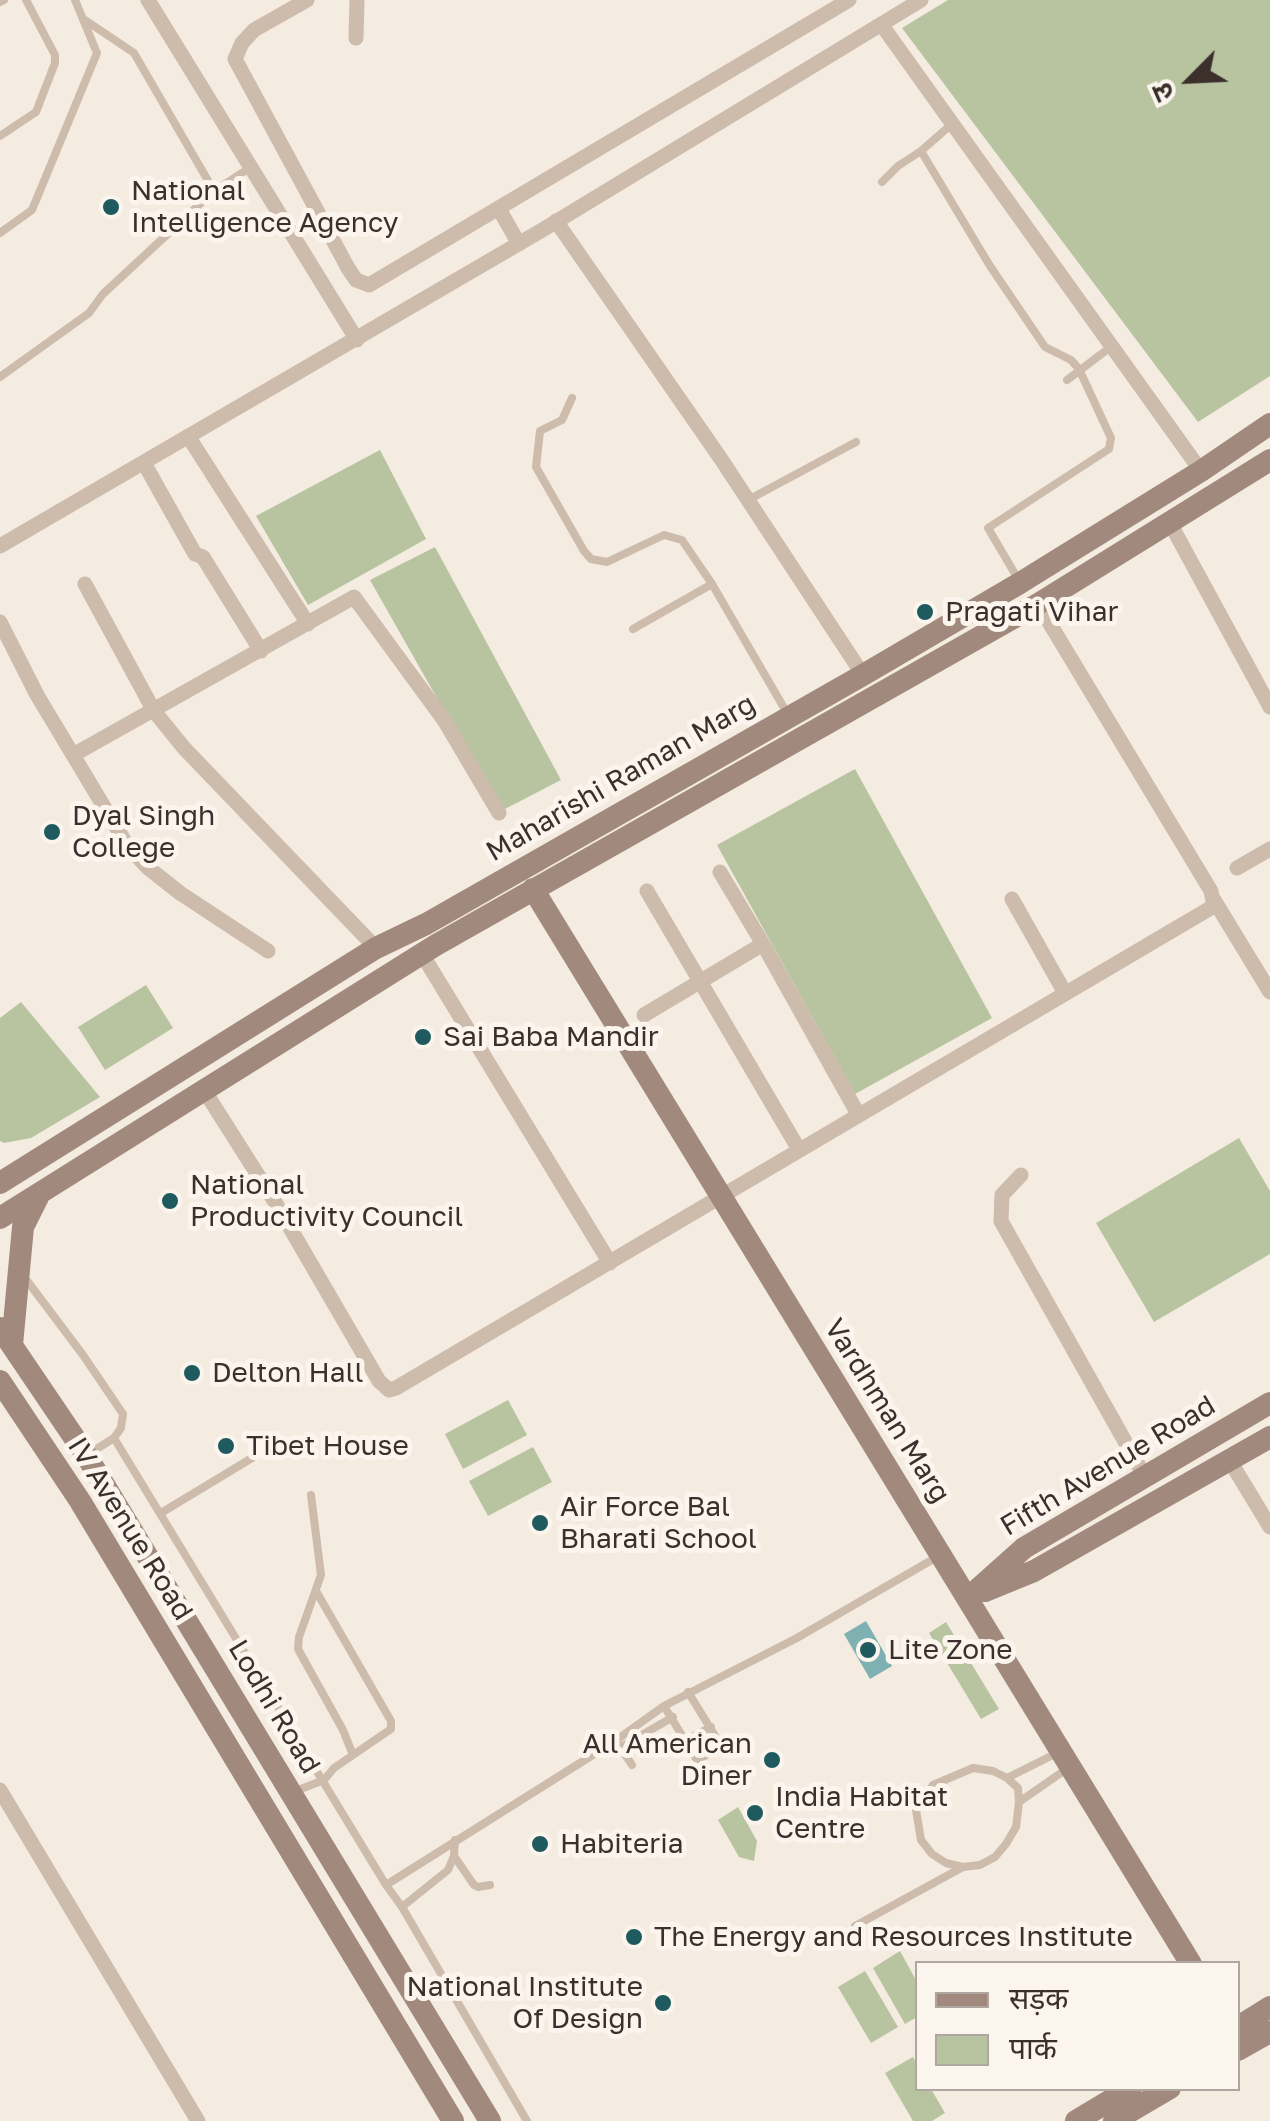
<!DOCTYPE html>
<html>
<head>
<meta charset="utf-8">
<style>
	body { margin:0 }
	#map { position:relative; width:1270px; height:2121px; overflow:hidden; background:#f4ebe1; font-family:"Golos Text","Noto Sans Devanagari",sans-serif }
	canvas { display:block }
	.legend { position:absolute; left:915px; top:1961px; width:325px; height:130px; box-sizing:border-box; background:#fbf5ee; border:2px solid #aea6a0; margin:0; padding:12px 18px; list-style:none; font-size:30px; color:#3b302b }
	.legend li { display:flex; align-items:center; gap:20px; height:50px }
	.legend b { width:50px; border:2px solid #aea6a0 }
	.north { position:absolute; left:1140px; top:30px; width:100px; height:100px; -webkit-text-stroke:8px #fbf5ee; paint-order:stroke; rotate:246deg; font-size:28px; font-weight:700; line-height:40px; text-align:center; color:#3b302b }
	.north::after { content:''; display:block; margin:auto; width:35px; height:45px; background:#3b302b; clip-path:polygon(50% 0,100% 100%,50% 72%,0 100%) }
</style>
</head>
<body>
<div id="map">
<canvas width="1270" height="2121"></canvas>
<ul class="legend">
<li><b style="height:12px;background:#a18a7d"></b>सड़क</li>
<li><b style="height:28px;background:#b8c4a0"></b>पार्क</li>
</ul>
<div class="north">उ</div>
</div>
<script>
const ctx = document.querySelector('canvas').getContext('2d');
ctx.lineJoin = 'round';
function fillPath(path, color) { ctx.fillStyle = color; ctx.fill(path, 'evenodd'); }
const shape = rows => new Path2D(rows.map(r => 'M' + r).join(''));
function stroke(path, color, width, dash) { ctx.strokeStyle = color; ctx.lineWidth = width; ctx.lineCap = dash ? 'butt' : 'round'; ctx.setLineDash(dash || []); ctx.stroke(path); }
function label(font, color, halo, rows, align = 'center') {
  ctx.font = font + ' "Golos Text",sans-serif'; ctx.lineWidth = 10; ctx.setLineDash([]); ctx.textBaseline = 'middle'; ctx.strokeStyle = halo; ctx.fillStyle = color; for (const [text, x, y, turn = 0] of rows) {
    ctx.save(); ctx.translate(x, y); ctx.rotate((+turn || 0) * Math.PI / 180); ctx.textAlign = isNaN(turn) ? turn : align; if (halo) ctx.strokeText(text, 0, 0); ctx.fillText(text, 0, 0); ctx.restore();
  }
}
fillPath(shape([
	[948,0,1270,0,1270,376,1198,422,902,28],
	[380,450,426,539,308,605,256,516],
	[435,547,561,780,501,811,370,580],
	[855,769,992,1018,855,1094,717,845],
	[146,985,173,1028,105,1070,78,1027],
	[21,1002,100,1097,31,1138,4,1143,0,1141,0,1018],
	[1239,1138,1270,1191,1270,1254,1154,1322,1096,1223],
	[508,1400,527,1435,463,1469,445,1434],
	[533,1447,552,1482,488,1516,469,1481],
	[946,1622,999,1709,981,1719,929,1633],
	[738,1807,757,1841,754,1861,739,1857,718,1820],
	[900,1951,917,1982,917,2017,905,2024,873,1968],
	[865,1971,898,2027,871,2043,838,1987],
	[913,2057,917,2065,918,2088,931,2089,945,2113,932,2121,913,2121,885,2073]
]), '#b8c4a0');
fillPath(shape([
	[866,1621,892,1666,870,1679,844,1634]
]), '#7fb0b2');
stroke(shape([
	[0,2,4,0],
	[85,20,134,53,214,191],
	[953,123,921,151,990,266,1045,347,1071,360,1079,369,1111,438,1109,449,988,528,1018,579],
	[0,136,36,112,55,63,55,55,26,0],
	[882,182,898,166,921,151],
	[0,233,32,210,97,53,75,0],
	[0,377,89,313,103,294,214,191,251,167],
	[1067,380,1112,346],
	[572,398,562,420,540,431,536,467,584,551,591,559,607,562,664,535,682,540,712,584,787,713],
	[748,500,856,442],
	[633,629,712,584],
	[25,1278,83,1355,123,1414,121,1428,114,1438,87,1455],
	[114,1438,386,1885,615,1741,664,1706,795,1639,937,1557],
	[311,1495,321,1575,299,1637,298,1649,343,1730,353,1755],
	[161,1513,252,1458],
	[664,1706,697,1760,722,1747,688,1692],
	[686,1740,711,1727],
	[618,1744,632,1765],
	[621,1747,673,1717],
	[973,1768,993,1771,1007,1778,1018,1788,1019,1802,1016,1827,1006,1844,995,1857,980,1865,963,1867,946,1863,932,1854,921,1840,916,1810,933,1785,973,1768],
	[1007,1778,1057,1753],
	[293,1792,324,1780,334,1768,391,1729,391,1721,316,1591],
	[1019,1802,1068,1768],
	[454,1856,474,1885,478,1887,490,1885],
	[386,1885,402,1907,527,2121],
	[402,1907,448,1870,454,1856,455,1840],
	[855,1926,963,1867]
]), '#cdbbac', 8);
stroke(shape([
	[148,0,357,340],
	[307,0,254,30,242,43,235,59,348,268,356,280,369,285,849,0],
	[881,24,1201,471],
	[356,38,357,0],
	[499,209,519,244],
	[556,221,721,459,863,675],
	[188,436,308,624],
	[144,463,195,554,203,557,261,651],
	[1170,523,1270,707],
	[0,546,544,229,921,0],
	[85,584,154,711,184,748,376,948],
	[0,622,37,695,127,845,147,867,180,893,268,951],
	[73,755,354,597,444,720,499,813],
	[1237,868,1270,849],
	[720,872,763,944],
	[647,891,798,1148],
	[1012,899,1065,993],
	[1214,900,1270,992],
	[422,954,610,1263],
	[644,1015,763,944,858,1114],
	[204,1090,275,1202,379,1381,389,1390,396,1388,1214,906,1211,891,1038,604],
	[1021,1175,1002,1195,1001,1221,1145,1477],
	[1230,1461,1270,1527],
	[0,1790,198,2121]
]), '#cdbbac', 15);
stroke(shape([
	[533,889,1191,1964],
	[0,1183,376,948,426,924,863,675,1020,583,1201,471,1270,424],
	[0,1218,436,945,1038,604,1270,460],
	[0,1328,86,1455,490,2121],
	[12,1345,23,1227,38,1197],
	[0,1381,80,1501,453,2121],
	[985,1591,1034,1571,1270,1437],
	[968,1598,1024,1548,1270,1403],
	[1238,2027,1270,2007],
	[1238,2050,1270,2032],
	[1076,2121,1131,2088],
	[1114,2121,1170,2088]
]), '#a18a7d', 22);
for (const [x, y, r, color] of [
	[111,207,10,"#1f5a5e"],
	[925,612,10,"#1f5a5e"],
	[52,832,10,"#1f5a5e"],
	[423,1037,10,"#1f5a5e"],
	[170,1201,10,"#1f5a5e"],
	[192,1373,10,"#1f5a5e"],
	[226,1446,10,"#1f5a5e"],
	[540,1523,10,"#1f5a5e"],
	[868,1650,10,"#1f5a5e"],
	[772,1760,10,"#1f5a5e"],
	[755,1813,10,"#1f5a5e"],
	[540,1844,10,"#1f5a5e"],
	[634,1937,10,"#1f5a5e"],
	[663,2003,10,"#1f5a5e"]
]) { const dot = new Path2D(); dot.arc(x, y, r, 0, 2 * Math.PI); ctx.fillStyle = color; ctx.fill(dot); stroke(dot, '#fbf5ee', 4); }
label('28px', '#3b302b', '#fbf5ee', [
	["National",131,191],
	["Intelligence Agency",131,223],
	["Pragati Vihar",945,612],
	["Dyal Singh",72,816],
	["College",72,848],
	["Sai Baba Mandir",443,1037],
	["National",190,1185],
	["Productivity Council",190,1217],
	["Delton Hall",212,1373],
	["Tibet House",246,1446],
	["Air Force Bal",560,1507],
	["Bharati School",560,1539],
	["Lite Zone",888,1650],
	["All American",752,1744,"right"],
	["Diner",752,1776,"right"],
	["India Habitat",775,1797],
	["Centre",775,1829],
	["Habiteria",560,1844],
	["The Energy and Resources Institute",654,1937],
	["National Institute",643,1987,"right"],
	["Of Design",643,2019,"right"]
], 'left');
label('28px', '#3b302b', '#fbf5ee', [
	["Maharishi Raman Marg",621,778,-30],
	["Vardhman Marg",887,1411,58],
	["Fifth Avenue Road",1108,1466,-31],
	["IV Avenue Road",130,1529,58],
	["Lodhi Road",274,1707,59]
]);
</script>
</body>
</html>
